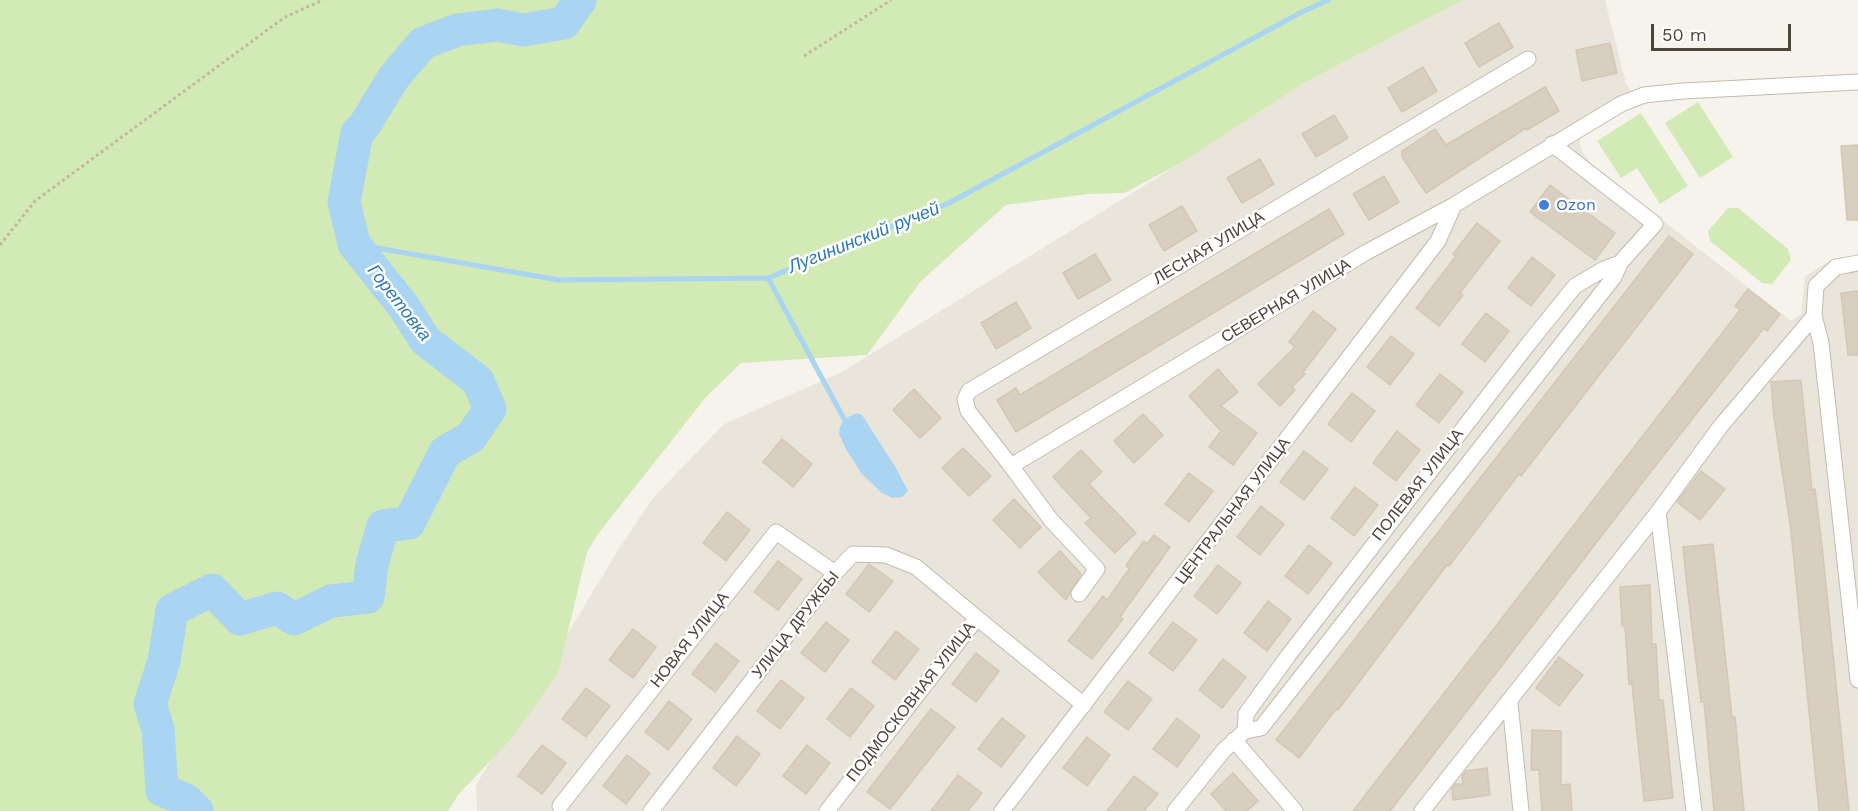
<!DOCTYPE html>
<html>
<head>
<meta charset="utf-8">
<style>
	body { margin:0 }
	#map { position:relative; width:1858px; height:811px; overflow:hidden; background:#f6f3ec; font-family:"Work Sans",sans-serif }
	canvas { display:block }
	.scale { position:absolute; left:1651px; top:24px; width:140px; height:27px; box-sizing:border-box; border:3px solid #4b4439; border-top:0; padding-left:8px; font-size:18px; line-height:21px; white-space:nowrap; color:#4b4439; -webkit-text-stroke:4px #fff; paint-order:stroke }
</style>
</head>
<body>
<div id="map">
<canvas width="1858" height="811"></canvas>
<div class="scale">50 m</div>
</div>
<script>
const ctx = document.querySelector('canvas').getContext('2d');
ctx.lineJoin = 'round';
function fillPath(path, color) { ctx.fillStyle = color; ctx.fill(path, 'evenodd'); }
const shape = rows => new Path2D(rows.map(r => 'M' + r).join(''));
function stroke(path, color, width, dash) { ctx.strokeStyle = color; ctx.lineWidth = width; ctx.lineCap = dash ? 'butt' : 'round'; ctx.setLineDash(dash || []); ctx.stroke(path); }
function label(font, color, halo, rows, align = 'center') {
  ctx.font = font + ' "Work Sans",sans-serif'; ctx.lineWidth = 5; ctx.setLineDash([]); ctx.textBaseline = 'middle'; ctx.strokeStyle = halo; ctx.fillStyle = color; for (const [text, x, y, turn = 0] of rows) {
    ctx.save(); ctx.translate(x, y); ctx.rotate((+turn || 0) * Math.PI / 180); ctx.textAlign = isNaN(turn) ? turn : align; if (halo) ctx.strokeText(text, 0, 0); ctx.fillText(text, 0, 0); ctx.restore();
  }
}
fillPath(shape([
	[1463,0,1605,0,1626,83,1639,103,1589,130,1579,138,1582,152,1592,165,1791,321,1801,314,1805,276,1833,259,1858,255,1858,811,477,811,476,785,618,550,653,498,724,424,840,373,1181,163,1304,83]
]), '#eae5da');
fillPath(shape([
	[0,0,1463,0,1304,83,1181,163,1124,193,1088,194,1006,205,921,281,867,355,741,363,706,397,598,534,587,552,558,673,512,738,458,795,448,811,0,811],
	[1698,102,1733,157,1700,178,1665,123],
	[1641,113,1688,186,1660,204,1637,168,1621,178,1597,141],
	[1728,208,1738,208,1788,249,1791,260,1772,284,1762,283,1710,241,1708,231]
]), '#d2eab5');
fillPath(shape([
	[857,413,862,415,896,468,908,491,902,497,893,498,882,493,862,474,846,449,839,434,840,427,844,419]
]), '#a9d4f2');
stroke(shape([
	[354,244,559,280,768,278,949,203,1300,13,1328,0],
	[768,278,844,419]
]), '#a9d4f2', 5);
stroke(shape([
	[197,811,186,800,162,790,158,729,150,704,164,661,172,610,212,590,240,619,277,608,294,619,331,601,368,597,372,564,383,526,409,523,445,452,471,437,490,409,478,381,425,340,404,307,354,244,344,202,357,133,364,126,394,77,423,43,458,30,497,25,523,30,564,23,580,0]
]), '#a9d4f2', 33);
const building = shape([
	[1499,23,1513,47,1479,67,1465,43,1499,23],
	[1610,43,1617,73,1582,81,1576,50,1610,43],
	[1423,67,1437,91,1402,112,1388,88,1423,67],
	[1545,87,1559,111,1527,130,1526,128,1426,193,1402,157,1402,151,1435,129,1446,145,1545,87],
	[1334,115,1348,138,1316,157,1302,134,1334,115],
	[1858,145,1858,220,1847,220,1841,146,1858,145],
	[1260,159,1274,184,1242,203,1227,178,1260,159],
	[1384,176,1399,202,1369,220,1353,194,1384,176],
	[1550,185,1615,233,1595,260,1530,212,1550,185],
	[1182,206,1197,231,1164,251,1149,225,1182,206],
	[1329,209,1344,234,1016,432,997,400,1016,388,1020,395,1329,209],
	[1477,223,1500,241,1460,293,1463,295,1439,326,1416,308,1456,256,1453,254,1477,223],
	[1669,236,1693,254,1521,476,1519,474,1449,566,1447,565,1338,710,1336,709,1299,758,1276,740,1669,236],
	[1095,254,1111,280,1078,299,1063,273,1095,254],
	[1532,257,1555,275,1531,306,1508,288,1532,257],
	[1748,289,1780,314,1767,331,1764,328,1656,465,1390,811,1353,811,1740,310,1735,306,1748,289],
	[1858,291,1858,355,1848,355,1841,293,1858,291],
	[1016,302,1031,328,996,349,981,323,1016,302],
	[1313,311,1336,329,1303,372,1305,374,1292,387,1295,390,1280,406,1258,384,1295,347,1289,342,1313,311],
	[1486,313,1509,331,1485,362,1462,344,1486,313],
	[1391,336,1414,354,1390,385,1367,367,1391,336],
	[1218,369,1238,392,1221,406,1257,433,1233,465,1209,447,1221,431,1189,396,1218,369],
	[1440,374,1463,392,1439,423,1416,405,1440,374],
	[1801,380,1812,490,1815,489,1822,546,1849,811,1819,811,1791,531,1774,417,1771,382,1801,380],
	[914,389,941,418,920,438,893,410,914,389],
	[1352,393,1375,411,1351,442,1328,424,1352,393],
	[1143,414,1163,435,1134,463,1114,441,1143,414],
	[1397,431,1420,450,1396,481,1373,463,1397,431],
	[782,439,812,464,793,487,763,462,782,439],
	[963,448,991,476,969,496,942,468,963,448],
	[1081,450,1102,472,1089,484,1136,533,1115,553,1085,523,1091,518,1053,477,1081,450],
	[1304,451,1328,469,1304,500,1280,482,1304,451],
	[1701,471,1725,489,1700,520,1677,502,1701,471],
	[1189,473,1213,491,1189,522,1165,504,1189,473],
	[1355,487,1378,505,1354,536,1331,518,1355,487],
	[1014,499,1041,527,1020,548,993,520,1014,499],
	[1261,506,1284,524,1260,555,1237,537,1261,506],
	[727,512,750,530,726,561,703,543,727,512],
	[1154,535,1170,547,1120,617,1123,619,1092,659,1068,641,1103,596,1107,600,1129,569,1126,565,1144,541,1147,544,1154,535],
	[1713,544,1732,717,1735,717,1744,811,1714,811,1704,702,1701,702,1687,586,1683,547,1713,544],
	[1309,545,1332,563,1308,594,1285,576,1309,545],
	[1060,551,1081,574,1066,600,1038,572,1060,551],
	[778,561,802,579,778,610,754,592,778,561],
	[869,564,893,581,869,612,846,594,869,564],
	[1218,565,1241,583,1217,614,1194,596,1218,565],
	[1650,585,1652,644,1656,644,1659,700,1663,700,1673,798,1644,801,1632,684,1629,684,1625,626,1622,626,1620,587,1650,585],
	[1268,601,1291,619,1267,651,1244,633,1268,601],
	[826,622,849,640,825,672,801,653,826,622],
	[1173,622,1197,640,1173,671,1149,653,1173,622],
	[633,629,656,647,633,678,609,660,633,629],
	[896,631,919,649,895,680,872,662,896,631],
	[716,643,739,661,715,692,692,674,716,643],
	[976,653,999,671,976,702,952,684,976,653],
	[1559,657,1583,675,1559,706,1536,688,1559,657],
	[1223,659,1246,677,1222,708,1199,690,1223,659],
	[781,680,804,698,780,729,757,711,781,680],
	[1128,681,1152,699,1128,730,1104,712,1128,681],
	[586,688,610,706,586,737,562,719,586,688],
	[851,688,874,706,850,737,827,719,851,688],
	[669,701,692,719,668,750,645,732,669,701],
	[931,709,955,727,890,809,867,792,931,709],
	[1002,718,1025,736,1001,767,978,749,1002,718],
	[1177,718,1200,736,1177,767,1153,749,1177,718],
	[1532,730,1561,731,1561,785,1570,784,1572,811,1542,811,1539,770,1531,770,1532,730],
	[737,736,760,754,736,786,713,768,737,736],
	[1087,737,1110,755,1087,786,1063,768,1087,737],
	[542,745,566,763,542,794,518,776,542,745],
	[807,745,830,763,806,794,783,776,807,745],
	[627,755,650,773,626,804,603,786,627,755],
	[1487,768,1490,795,1453,800,1452,789,1455,784,1463,784,1462,776,1466,771,1487,768],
	[1233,773,1258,801,1247,811,1226,811,1211,794,1233,773],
	[958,775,982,793,968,811,931,811,958,775],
	[1134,776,1158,794,1144,811,1107,811,1134,776]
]);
fillPath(building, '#d8cfc1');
stroke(building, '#d3c7b4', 1.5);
const street = shape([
	[1814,316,1821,343,1858,680],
	[1011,466,968,411,965,399,969,391,1528,59],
	[1658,512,1694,811],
	[1079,594,1097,569,1051,520,1011,466,1365,253,1454,205,1621,104,1644,95,1683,91,1858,82],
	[1510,703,1521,811],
	[1245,731,1246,714,1288,656,1529,343,1575,286,1604,269,1620,263],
	[1234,740,1295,811],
	[560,806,776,532,835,573],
	[651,811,835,573,853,554,886,555,916,567,977,618],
	[827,811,977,618,1084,705],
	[1002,811,1438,241,1454,205],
	[1175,811,1224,750,1245,731,1261,728,1614,277,1620,263,1655,224,1552,144],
	[1422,811,1658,512,1720,427,1814,316,1816,286,1836,267,1858,263]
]);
stroke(street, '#c2bbae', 17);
stroke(shape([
	[804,56,891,0],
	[0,245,35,201,285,17,323,0]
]), '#c4b79f', 3, [3, 3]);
stroke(street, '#fff', 15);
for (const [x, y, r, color] of [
	[1544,205,6,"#3f7fe0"]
]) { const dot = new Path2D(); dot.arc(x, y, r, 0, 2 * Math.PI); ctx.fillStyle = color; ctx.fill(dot); stroke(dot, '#fff', 2); }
label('16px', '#366cbe', '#fff', [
	["Ozon",1556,205]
], 'left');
label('16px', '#4b4439', '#fff', [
	["ЛЕСНАЯ УЛИЦА",1209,248,-31],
	["СЕВЕРНАЯ УЛИЦА",1286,301,-31],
	["ПОЛЕВАЯ УЛИЦА",1418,485,-52],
	["ЦЕНТРАЛЬНАЯ УЛИЦА",1233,511,-53],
	["УЛИЦА ДРУЖБЫ",796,625,-52],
	["НОВАЯ УЛИЦА",690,640,-52],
	["ПОДМОСКОВНАЯ УЛИЦА",911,702,-52]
]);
label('italic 18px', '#2e7ab2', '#fff', [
	["Лугининский ручей",864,238,-22],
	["Горетовка",399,303,52]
]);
</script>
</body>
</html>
